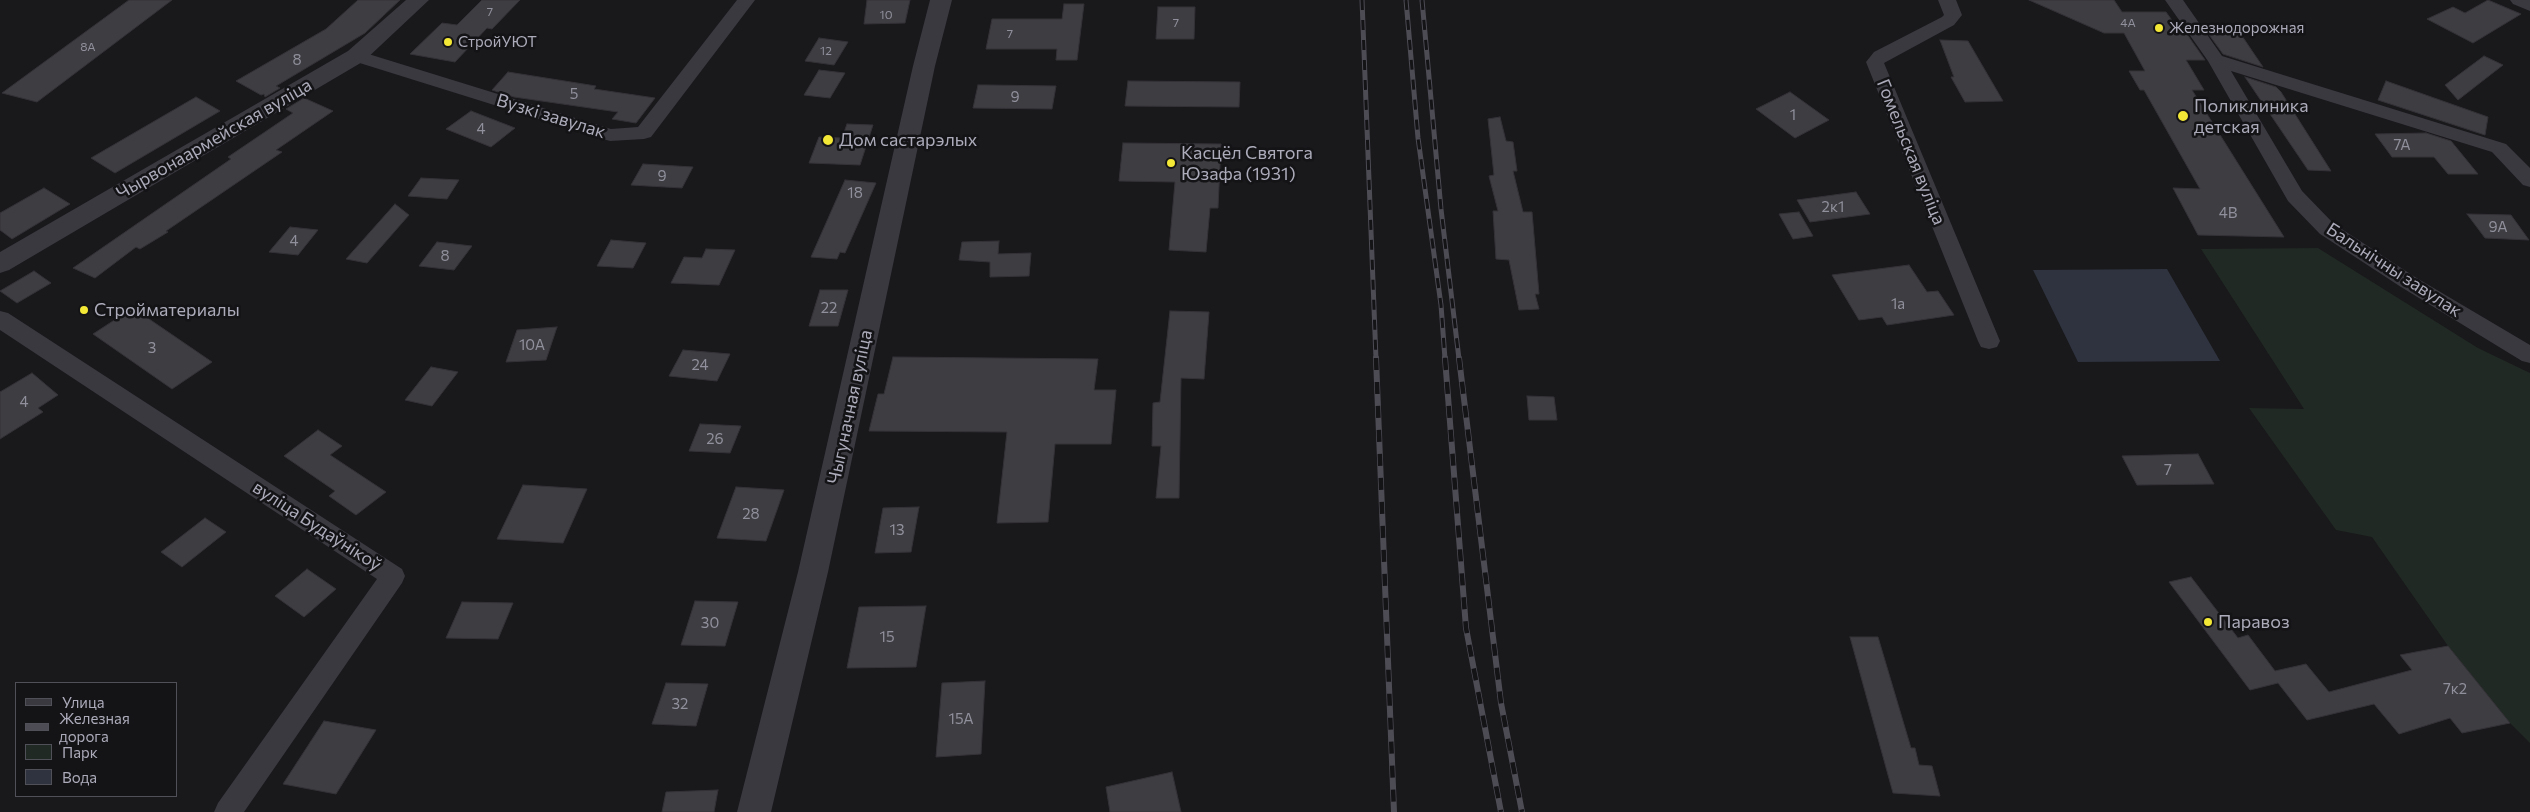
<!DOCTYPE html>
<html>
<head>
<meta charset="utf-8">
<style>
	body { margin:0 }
	#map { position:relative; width:2530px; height:812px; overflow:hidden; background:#19181b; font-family:Commissioner,sans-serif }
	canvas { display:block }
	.legend { position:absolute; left:15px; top:682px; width:162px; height:115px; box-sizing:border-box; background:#141316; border:1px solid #505058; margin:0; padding:6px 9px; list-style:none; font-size:15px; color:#ababba }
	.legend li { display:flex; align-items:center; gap:10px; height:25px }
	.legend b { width:25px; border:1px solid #505058 }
</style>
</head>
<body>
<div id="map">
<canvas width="2530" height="812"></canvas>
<ul class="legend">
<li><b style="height:6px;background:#3a3940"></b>Улица</li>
<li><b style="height:6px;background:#4d4c55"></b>Железная дорога</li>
<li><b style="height:14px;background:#202923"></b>Парк</li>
<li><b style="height:14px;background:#2e333f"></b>Вода</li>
</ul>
</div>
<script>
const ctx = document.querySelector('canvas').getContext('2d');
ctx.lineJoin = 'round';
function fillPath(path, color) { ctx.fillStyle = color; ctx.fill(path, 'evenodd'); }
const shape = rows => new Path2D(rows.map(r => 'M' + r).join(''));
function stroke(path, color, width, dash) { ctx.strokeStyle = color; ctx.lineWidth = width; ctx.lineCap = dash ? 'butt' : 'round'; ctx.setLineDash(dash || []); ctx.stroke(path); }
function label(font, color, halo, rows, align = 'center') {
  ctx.font = font + ' Commissioner,sans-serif'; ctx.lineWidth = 5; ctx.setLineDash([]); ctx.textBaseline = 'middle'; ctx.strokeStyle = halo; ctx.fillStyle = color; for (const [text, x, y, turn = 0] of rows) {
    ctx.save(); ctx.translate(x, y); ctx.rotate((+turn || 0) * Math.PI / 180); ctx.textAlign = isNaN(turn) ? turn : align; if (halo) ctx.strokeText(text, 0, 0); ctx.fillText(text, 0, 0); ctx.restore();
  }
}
fillPath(shape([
	[2318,248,2478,348,2530,373,2530,743,2510,723,2448,646,2372,537,2336,530,2249,408,2304,409,2201,249]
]), '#202923');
fillPath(shape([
	[2167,269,2220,361,2078,362,2033,270]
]), '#2e333f');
const building = shape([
	[129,0,172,0,37,102,2,93,129,0],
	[358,0,400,0,365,33,276,86,280,88,265,97,264,94,261,95,236,81,326,29,358,0],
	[482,0,520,0,492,29,487,28,455,62,410,54,442,23,457,25,482,0],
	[867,0,910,0,905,23,864,24,867,0],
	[2029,0,2114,0,2122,12,2166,12,2179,30,2184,30,2205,60,2186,60,2204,90,2192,90,2284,237,2198,235,2173,188,2200,189,2144,90,2140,90,2129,71,2145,71,2124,33,2104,33,2029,0],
	[2488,0,2521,14,2473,43,2427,19,2453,7,2465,13,2488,0],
	[1064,4,1084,4,1077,60,1056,60,1057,49,986,49,992,19,1062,19,1064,4],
	[1158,7,1195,7,1194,39,1156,39,1158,7],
	[2207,32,2240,33,2263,67,2223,54,2207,32],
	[819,38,848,42,834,65,805,61,819,38],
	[1940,40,1968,41,2003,101,1965,102,1951,77,1954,77,1940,40],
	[2484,56,2503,65,2458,100,2445,85,2484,56],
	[819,70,845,73,830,98,804,95,819,70],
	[508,72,596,86,594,89,655,98,636,123,612,119,618,112,514,97,492,90,508,72],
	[2245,77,2276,87,2281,92,2331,171,2308,170,2245,77],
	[1128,81,1240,82,1239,107,1125,106,1128,81],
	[2386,81,2488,117,2485,135,2378,100,2386,81],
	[978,85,987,85,1056,86,1052,109,973,108,978,85],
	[1790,92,1829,120,1795,138,1756,109,1790,92],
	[196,97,220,111,115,173,91,158,196,97],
	[304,98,333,111,276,150,282,152,166,231,168,232,140,249,136,247,95,278,73,268,231,159,228,157,293,113,286,109,304,98],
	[471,111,515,128,491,147,446,129,471,111],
	[1500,117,1506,141,1513,142,1517,171,1513,171,1523,212,1532,212,1539,294,1535,294,1539,309,1519,310,1509,260,1496,259,1493,211,1498,211,1489,176,1494,175,1488,119,1500,117],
	[847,124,873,125,860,165,809,163,819,137,842,138,847,124],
	[2426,133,2451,141,2478,174,2448,174,2434,157,2392,157,2375,134,2426,133],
	[1123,143,1221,144,1218,208,1210,208,1206,252,1169,250,1175,182,1119,181,1123,143],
	[643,164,693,167,682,188,631,185,643,164],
	[421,178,459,180,447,199,408,196,421,178],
	[845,180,876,183,845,253,840,252,837,259,811,257,845,180],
	[44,188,70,204,12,239,0,230,0,213,44,188],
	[1856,192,1870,214,1810,222,1797,200,1856,192],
	[395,204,409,215,367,263,346,259,395,204],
	[1799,212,1813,236,1793,239,1779,214,1799,212],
	[2467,214,2511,215,2529,240,2485,238,2467,214],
	[290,227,318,230,298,255,269,252,290,227],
	[611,240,646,243,633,268,597,266,611,240],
	[999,241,998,254,1031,253,1029,276,990,277,990,262,959,260,962,242,999,241],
	[437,242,472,246,454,270,419,266,437,242],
	[706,249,735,250,719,285,671,283,684,257,702,258,706,249],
	[1909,265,1927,292,1938,291,1954,315,1887,325,1882,317,1859,320,1832,275,1909,265],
	[34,271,51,283,17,303,0,291,34,271],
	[820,290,848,290,838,326,809,326,820,290],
	[133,308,212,362,172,389,93,334,133,308],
	[1170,311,1209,312,1204,379,1181,378,1179,498,1156,498,1161,446,1152,446,1153,403,1160,402,1170,311],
	[557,327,546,360,506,362,517,330,557,327],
	[683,350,730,354,717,381,669,376,683,350],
	[893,357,1098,359,1094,390,1116,390,1111,444,1055,444,1048,522,997,523,1007,432,869,431,878,394,884,394,893,357],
	[431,367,458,372,432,406,405,400,431,367],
	[32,373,58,395,38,408,43,412,0,439,0,392,32,373],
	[1527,396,1554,397,1557,420,1529,420,1527,396],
	[700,424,741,426,730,453,689,451,700,424],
	[318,430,342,446,330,455,386,492,356,515,329,496,335,491,284,456,318,430],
	[2198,454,2214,484,2137,485,2122,456,2198,454],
	[523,485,587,489,563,543,497,539,523,485],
	[736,487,784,490,766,541,717,538,736,487],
	[919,507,911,552,875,553,883,508,919,507],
	[205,518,226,532,182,567,161,552,205,518],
	[307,569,336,589,304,617,275,596,307,569],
	[2191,577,2238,638,2248,635,2275,671,2306,664,2329,692,2412,670,2400,655,2448,646,2510,723,2462,733,2450,718,2399,734,2374,704,2307,720,2278,683,2250,690,2169,582,2191,577],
	[695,601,738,602,725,646,681,645,695,601],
	[462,602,513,603,498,639,446,638,462,602],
	[926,606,916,667,847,668,859,607,926,606],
	[1850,637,1878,637,1911,748,1915,748,1919,765,1932,766,1940,796,1893,793,1850,637],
	[985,681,981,754,936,757,942,683,985,681],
	[666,683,708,684,696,726,652,724,666,683],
	[324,721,376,730,336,794,283,784,324,721],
	[1172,772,1181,812,1110,812,1106,787,1172,772],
	[718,790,714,812,662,812,666,792,718,790]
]);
fillPath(building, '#3e3d42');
stroke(building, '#343237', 1);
fillPath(shape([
	[737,0,755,0,651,137,644,139,610,141,603,139,350,60,347,56,350,52,362,52,611,129,638,127,737,0],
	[1938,0,1956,0,1962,15,1954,25,1884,63,2000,341,1997,347,1989,349,1981,347,1978,341,1866,62,1874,52,1942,17,1944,15,1938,0],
	[2165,0,2183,0,2222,56,2506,144,2530,168,2530,187,2523,185,2492,152,2231,71,2302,191,2334,224,2415,277,2530,345,2530,363,2522,361,2401,287,2320,234,2288,201,2208,61,2165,0],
	[2510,0,2530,0,2530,11,2513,4,2510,0],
	[0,311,8,313,402,569,405,576,402,583,244,812,214,812,218,803,377,579,0,330,0,311]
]), '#3a3940');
fillPath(shape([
	[406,0,429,0,364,61,9,270,0,273,0,252,348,51,406,0],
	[930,0,952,0,935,66,828,572,771,812,737,812,798,572,913,66,930,0]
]), '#3a3940');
const railFar1 = shape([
	[1362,0,1376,359],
	[1406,0,1418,138,1441,305,1445,359],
	[1422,0,1441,209,1459,359]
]);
const rail = shape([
	[1376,358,1394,812],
	[1445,358,1466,628,1501,812],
	[1459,358,1501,703,1522,812]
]);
stroke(railFar1, '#4d4c55', 5);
stroke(rail, '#4d4c55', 6);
stroke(railFar1, '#141316', 3, [10]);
stroke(rail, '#141316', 4.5, [12]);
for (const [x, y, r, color] of [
	[2159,28,5,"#f4e837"],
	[448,42,5,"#f4e837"],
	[2183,116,6,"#f4e837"],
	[828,140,6,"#f4e837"],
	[1171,163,5,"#f4e837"],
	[84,310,5,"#f4e837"],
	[2208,622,5,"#f4e837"]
]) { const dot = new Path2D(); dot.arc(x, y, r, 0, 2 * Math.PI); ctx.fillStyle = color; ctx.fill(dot); stroke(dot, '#141316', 2); }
label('12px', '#90909c', null, [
	["7",490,12],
	["10",886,15],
	["7",1176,23],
	["4А",2128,23],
	["7",1010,34],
	["8А",88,47],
	["12",826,51]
]);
label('15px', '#ababba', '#141316', [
	["Железнодорожная",2169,28],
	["СтройУЮТ",458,42]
], 'left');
label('15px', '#90909c', null, [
	["8",297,60],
	["5",574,94],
	["9",1015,97],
	["1",1793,115],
	["4",481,129],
	["7А",2402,145],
	["9",662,176],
	["18",855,193],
	["2к1",1833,207],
	["4В",2228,213],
	["9А",2498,227],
	["4",294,241],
	["8",445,256],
	["1а",1898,304],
	["22",829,308],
	["10А",532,345],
	["3",152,348],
	["24",700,365],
	["4",24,402],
	["26",715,439],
	["7",2168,470],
	["28",751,514],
	["13",897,530],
	["30",710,623],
	["15",887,637],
	["7к2",2455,689],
	["32",680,704],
	["15А",961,719]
]);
label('18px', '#ababba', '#141316', [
	["Поликлиника",2194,106],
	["детская",2194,127],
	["Дом састарэлых",839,140],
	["Касцёл Святога",1181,153],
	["Юзафа (1931)",1181,174],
	["Стройматериалы",94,310],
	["Паравоз",2218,622]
], 'left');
label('18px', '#ababba', '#141316', [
	["Вузкі завулак",551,116,17],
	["Чырвонаармейская вуліца",214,139,-30],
	["Гомельская вуліца",1911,152,68],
	["Бальнічны завулак",2394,270,33],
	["Чыгуначная вуліца",850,407,-78],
	["вуліца Будаўнікоў",317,526,33]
]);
</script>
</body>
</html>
